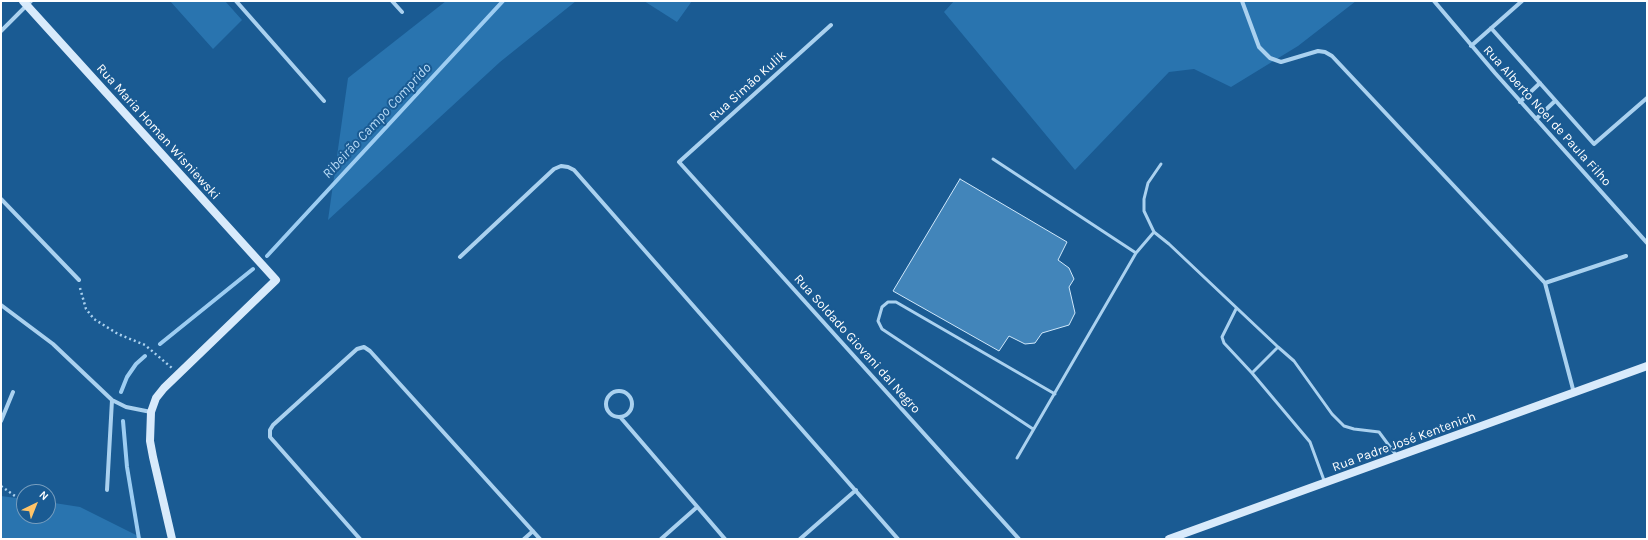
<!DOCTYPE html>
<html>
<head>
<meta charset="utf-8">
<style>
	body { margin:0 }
	#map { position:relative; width:1648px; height:540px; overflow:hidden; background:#1a5b93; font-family:Karla,sans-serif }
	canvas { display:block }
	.frame { position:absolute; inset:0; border:2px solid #fff; pointer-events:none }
	.north { position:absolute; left:16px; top:484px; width:40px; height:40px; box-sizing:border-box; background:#1a5b93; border:1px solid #769dbe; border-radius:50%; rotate:43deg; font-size:11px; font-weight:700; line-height:16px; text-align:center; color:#fff }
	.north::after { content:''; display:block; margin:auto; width:14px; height:18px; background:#ffc468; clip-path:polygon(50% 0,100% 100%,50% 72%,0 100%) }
</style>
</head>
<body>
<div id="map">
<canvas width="1648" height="540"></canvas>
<div class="frame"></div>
<div class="north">N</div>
</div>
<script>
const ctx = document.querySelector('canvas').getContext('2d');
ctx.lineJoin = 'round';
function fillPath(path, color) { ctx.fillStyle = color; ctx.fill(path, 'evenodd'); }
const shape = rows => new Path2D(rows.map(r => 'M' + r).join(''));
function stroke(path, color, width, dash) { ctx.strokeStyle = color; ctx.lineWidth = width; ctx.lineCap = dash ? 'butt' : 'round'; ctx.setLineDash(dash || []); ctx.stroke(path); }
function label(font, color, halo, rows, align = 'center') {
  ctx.font = font + ' Karla,sans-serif'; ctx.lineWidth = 4; ctx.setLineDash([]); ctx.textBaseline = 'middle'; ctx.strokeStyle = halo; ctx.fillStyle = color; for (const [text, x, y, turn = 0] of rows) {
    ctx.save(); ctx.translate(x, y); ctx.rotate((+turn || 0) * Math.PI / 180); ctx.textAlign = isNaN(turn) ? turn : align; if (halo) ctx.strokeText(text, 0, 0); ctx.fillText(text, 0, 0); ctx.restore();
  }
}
fillPath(shape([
	[170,1,225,1,242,20,213,49],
	[446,1,576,1,500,62,328,220,348,78],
	[644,1,692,1,677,22],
	[954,1,1356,1,1298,46,1231,87,1194,69,1169,72,1075,170,944,12],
	[1,496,24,499,24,516,48,516,48,502,80,507,144,539,1,539]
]), '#2974af');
stroke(shape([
	[267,256,503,1],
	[160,344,253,269],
	[121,392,127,377,136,364,145,356],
	[123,421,127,467,139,539]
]), '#9dcdf2', 4);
const building = shape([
	[960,179,1067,242,1058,260,1069,268,1074,279,1069,287,1075,313,1069,325,1042,333,1035,343,1025,344,1009,336,999,351,893,291,960,179]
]);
fillPath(building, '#4285ba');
stroke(building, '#d0e8fb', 1);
stroke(shape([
	[80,288,86,309,94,319,118,334,145,345,172,368],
	[1,486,15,496]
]), '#aad1ef', 2.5, [2, 3]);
stroke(shape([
	[993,159,1136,253],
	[1154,232,1144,211,1144,199,1148,183,1161,164],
	[1236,309,1222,337,1224,343,1252,373],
	[1033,429,882,329,878,321,882,307,888,302,896,302,1055,394],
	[1017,458,1136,253,1154,232,1169,244,1278,347],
	[1325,483,1310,442,1252,373,1278,347,1294,361,1332,414,1344,426,1354,429,1379,432,1396,455]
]), '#aad1ef', 3);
stroke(shape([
	[236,1,324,101],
	[392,1,402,12],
	[1242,1,1259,47,1270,58,1281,62,1318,51,1325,52,1332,56,1545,283,1574,393],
	[1434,1,1495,73,1647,243],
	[831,25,679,162,1019,539],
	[1491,28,1594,144,1647,98],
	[1,31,31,1],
	[1471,46,1522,1],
	[1520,102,1540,83],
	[1536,119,1555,101],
	[1,199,79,280],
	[460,257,554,169,561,166,568,167,574,170,898,539],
	[1545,283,1626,256],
	[1,305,53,344,112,400,126,407,151,412],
	'606 404a13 13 0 1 1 26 0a13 13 0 1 1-26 0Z',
	[621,418,725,539],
	[1,421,13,392],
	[107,490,112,400],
	[360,539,270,437,270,430,273,425,357,349,364,347,370,351,540,539],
	[524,539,533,531],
	[661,539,696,508],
	[800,539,856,490]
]), '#aad1ef', 4);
stroke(shape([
	[23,1,276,280,164,388,156,398,151,412,150,441,153,457,172,539],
	[1169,539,1647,366]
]), '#d8eafb', 8);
label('13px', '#fff', '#1a5b93', [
	["Rua Simão Kulik",748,86,-42],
	["Rua Alberto Noel de Paula Filho",1547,116,48],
	["Rua Maria Homan Wisniewski",158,132,48],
	["Rua Soldado Giovani dal Negro",857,344,48],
	["Rua Padre José Kentenich",1404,442,-20]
]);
label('italic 14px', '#b6daf6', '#1a5b93', [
	["Ribeirão Campo Comprido",377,121,-47]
]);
</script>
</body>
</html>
